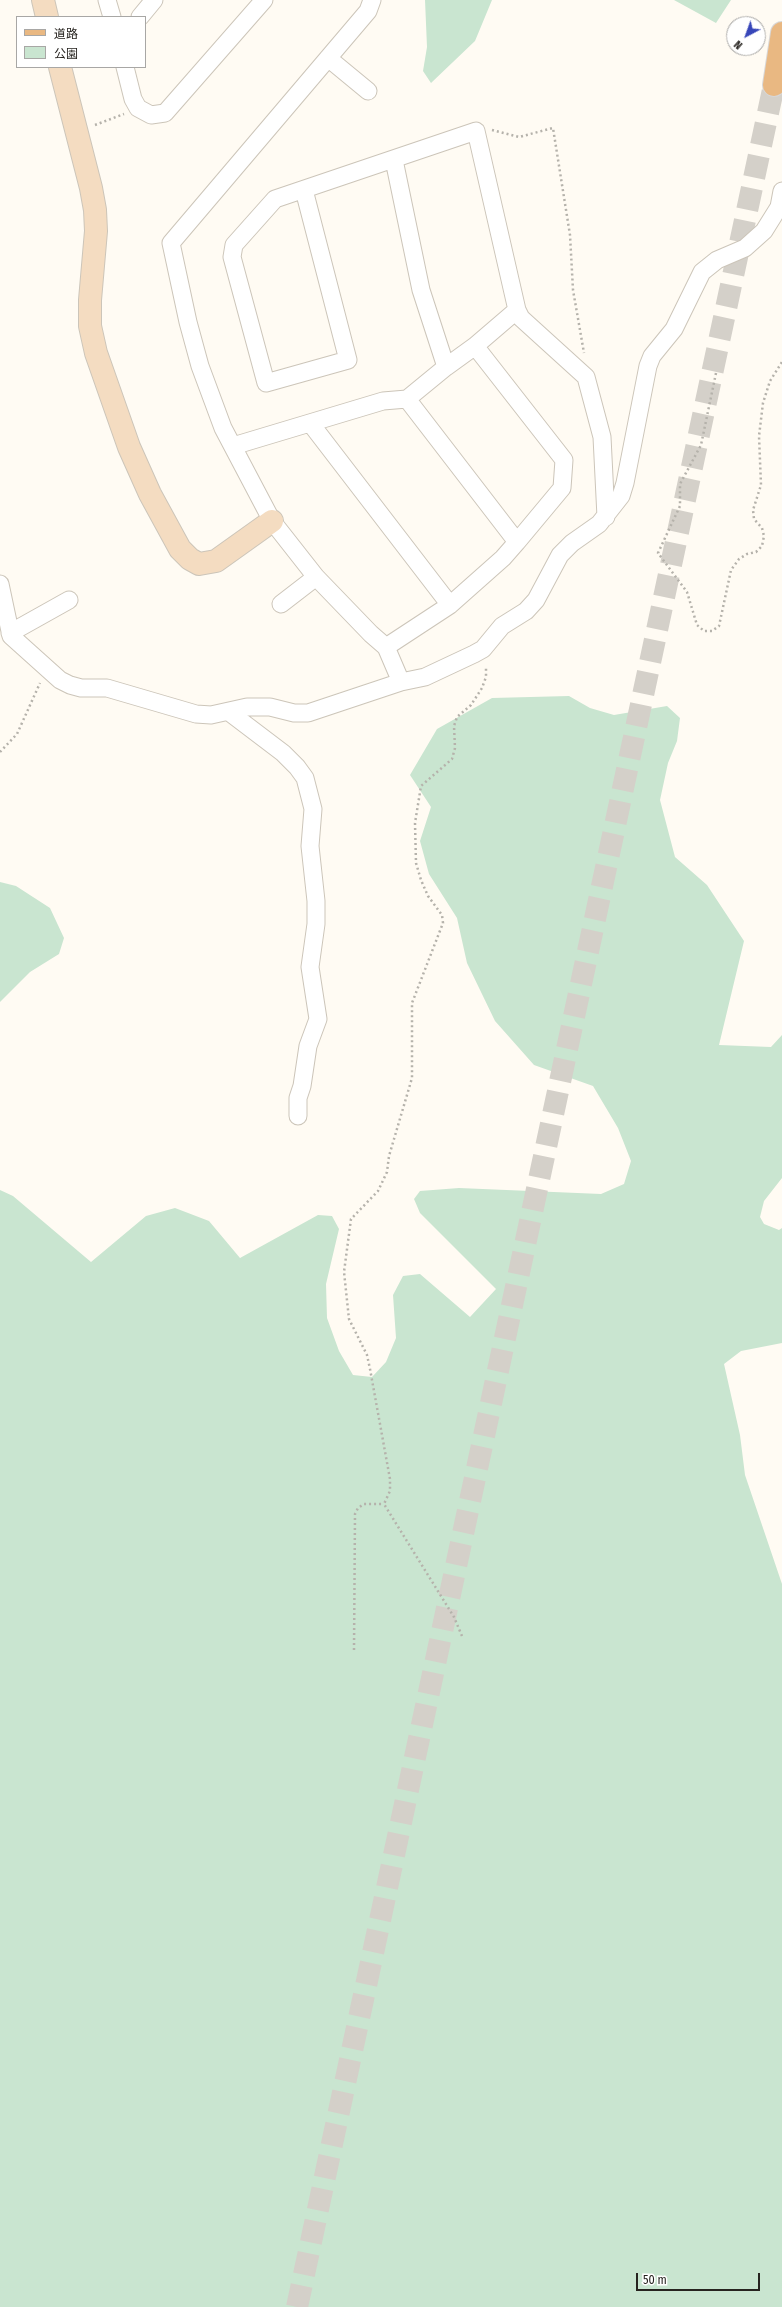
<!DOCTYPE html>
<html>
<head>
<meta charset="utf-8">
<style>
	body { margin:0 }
	#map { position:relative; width:782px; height:2307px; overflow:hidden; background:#fffbf3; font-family:"Fira Sans Condensed","Noto Sans JP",sans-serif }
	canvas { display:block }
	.legend { position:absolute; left:16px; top:16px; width:130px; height:52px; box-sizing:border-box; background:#fff; border:1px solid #a8a7a5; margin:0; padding:5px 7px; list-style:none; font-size:12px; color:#26231f }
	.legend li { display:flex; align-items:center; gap:8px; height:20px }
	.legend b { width:20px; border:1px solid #a8a7a5 }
	.north { position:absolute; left:726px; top:16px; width:40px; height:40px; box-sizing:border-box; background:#fff; border:1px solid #a8a7a5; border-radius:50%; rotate:221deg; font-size:11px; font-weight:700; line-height:16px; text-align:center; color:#26231f }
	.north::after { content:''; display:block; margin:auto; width:14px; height:18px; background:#3746b9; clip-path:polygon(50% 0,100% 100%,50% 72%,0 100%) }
	.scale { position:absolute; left:636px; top:2273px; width:124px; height:18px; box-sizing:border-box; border:2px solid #26231f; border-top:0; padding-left:5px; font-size:12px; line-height:14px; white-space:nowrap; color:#26231f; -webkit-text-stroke:3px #fff; paint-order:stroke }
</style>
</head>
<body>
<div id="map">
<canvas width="782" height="2307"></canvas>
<ul class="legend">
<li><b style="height:5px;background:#e9b882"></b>道路</li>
<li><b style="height:11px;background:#c9e5d0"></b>公園</li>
</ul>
<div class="north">N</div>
<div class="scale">50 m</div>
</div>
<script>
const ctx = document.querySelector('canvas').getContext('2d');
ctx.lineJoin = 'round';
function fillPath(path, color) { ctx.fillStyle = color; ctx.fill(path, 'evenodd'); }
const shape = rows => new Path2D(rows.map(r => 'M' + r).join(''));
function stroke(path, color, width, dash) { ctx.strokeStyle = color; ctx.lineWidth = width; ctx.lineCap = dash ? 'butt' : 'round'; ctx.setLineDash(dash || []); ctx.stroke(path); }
fillPath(shape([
	[425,0,492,0,475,41,431,83,423,71,427,47],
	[674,0,731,0,716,23],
	[569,696,590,708,614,715,667,706,680,718,677,741,668,763,660,800,675,857,707,885,744,941,719,1045,771,1047,782,1035,782,1178,764,1201,760,1217,764,1224,779,1230,782,1228,782,1343,741,1351,724,1364,740,1435,745,1475,782,1584,782,2307,0,2307,0,1190,13,1196,91,1262,146,1216,175,1208,209,1221,240,1258,318,1215,332,1216,339,1229,326,1284,327,1318,339,1351,353,1375,372,1377,386,1362,396,1338,393,1295,403,1276,420,1274,470,1317,496,1289,420,1213,414,1199,420,1191,459,1188,601,1194,624,1184,631,1161,618,1128,593,1086,534,1065,495,1021,467,963,457,918,429,874,420,841,431,807,410,775,437,729,492,698],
	[0,882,16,886,50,908,64,938,59,954,30,972,0,1002]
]), '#c9e5d0');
stroke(shape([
	[297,2307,774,85]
]), '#d4d0c9', 22, [22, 11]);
const street = shape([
	[107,0,112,17],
	[140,17,154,0],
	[328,58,368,91],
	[125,67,133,99,138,108,151,115,165,113,264,0],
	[394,160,421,290,446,367],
	[304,190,348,360,266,383,232,257,234,245,275,199,476,131,517,310,475,346,446,367,407,399],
	[517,310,521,318,586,377,602,437,606,517],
	[475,346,564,460,562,488,517,542],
	[311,424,450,605],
	[233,446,383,401,407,399,517,542,503,558,450,605,386,647,371,634,316,577,272,521,223,428,200,366,188,322,171,243,368,11,372,0],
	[0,584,11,636,60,680,70,685,81,688,107,688,196,714,211,715,247,707,270,707,294,713,308,713,401,682,425,677,474,654,483,649,502,626,526,611,536,600,560,555,572,543,599,524,621,496,625,483,648,366,652,356,674,329,702,272,717,260,745,248,764,231,779,207,782,191],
	[281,604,316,577],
	[10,633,69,600],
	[386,647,401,682],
	[229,712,283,753,297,767,305,778,313,809,310,846,316,901,316,924,310,967,318,1019,308,1046,302,1086,298,1098,298,1116]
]);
const secondary = shape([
	[43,0,47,17],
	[60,67,91,188,95,210,96,231,90,300,90,326,96,353,129,447,150,494,180,549,190,559,199,564,216,561,272,521]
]);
const primary = shape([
	[774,85,782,33]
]);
stroke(street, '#ccc5b9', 19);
stroke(secondary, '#ccc5b9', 24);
stroke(primary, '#d8d7d7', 24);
stroke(shape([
	[95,125,124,114],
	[492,130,519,137,553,128,570,235,573,290,584,353],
	[716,373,701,445,680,484,680,506,658,553,687,592,697,625,704,631,712,631,719,626,731,570,739,559,747,554,756,552,762,546,764,536,762,528,754,519,753,510,761,485,759,436,763,403,770,381,782,362],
	[0,752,17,734,40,683],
	[462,1636,454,1617,384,1504,390,1491,390,1479,370,1369,367,1355,349,1319,344,1272,351,1219,378,1191,387,1172,389,1156,412,1078,412,1003,443,923,442,915,428,896,421,880,416,863,415,823,421,786,452,759,455,748,454,726,457,717,471,705,482,688,486,677,486,667],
	[354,1650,355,1514,358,1508,364,1504,384,1504]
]), '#b5b2ab', 2.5, [2, 3]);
stroke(street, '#fff', 17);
stroke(secondary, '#f4dcc1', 22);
stroke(primary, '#e9b882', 22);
</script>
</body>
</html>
